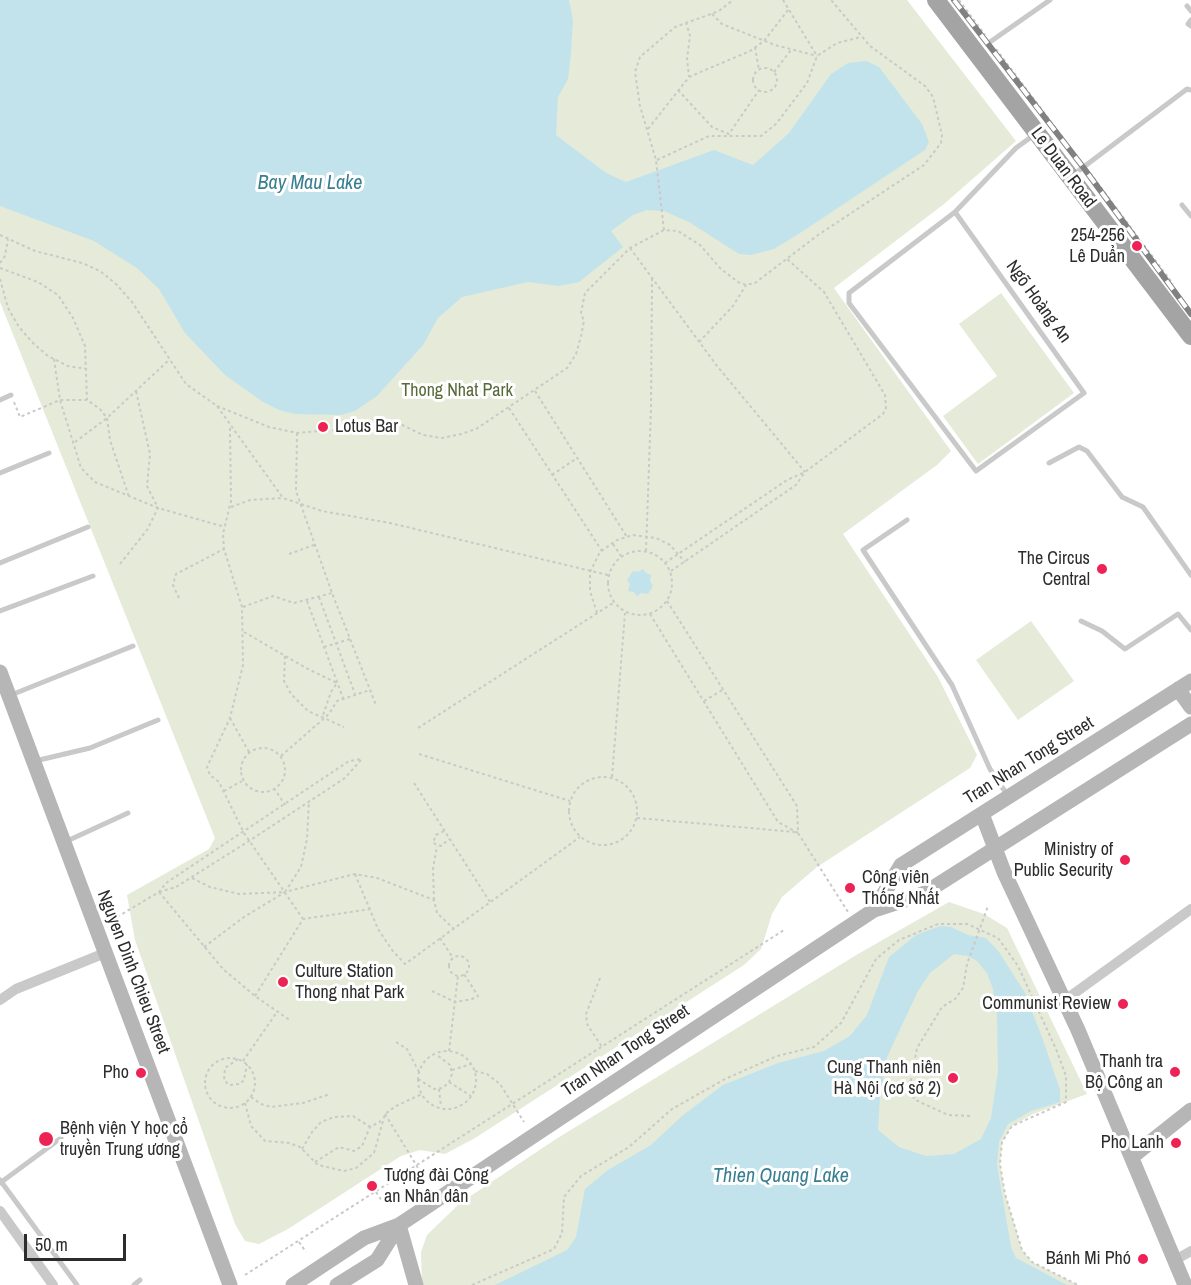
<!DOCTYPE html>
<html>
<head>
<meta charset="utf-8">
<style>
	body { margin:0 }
	#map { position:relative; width:1191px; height:1285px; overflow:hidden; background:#fff; font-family:"Archivo Narrow",sans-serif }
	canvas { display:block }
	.scale { position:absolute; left:24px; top:1234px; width:102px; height:27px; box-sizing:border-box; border:3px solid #2c2c2c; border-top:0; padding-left:8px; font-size:18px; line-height:21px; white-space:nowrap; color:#2c2c2c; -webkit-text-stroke:4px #fff; paint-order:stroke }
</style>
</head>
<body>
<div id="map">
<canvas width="1191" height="1285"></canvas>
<div class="scale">50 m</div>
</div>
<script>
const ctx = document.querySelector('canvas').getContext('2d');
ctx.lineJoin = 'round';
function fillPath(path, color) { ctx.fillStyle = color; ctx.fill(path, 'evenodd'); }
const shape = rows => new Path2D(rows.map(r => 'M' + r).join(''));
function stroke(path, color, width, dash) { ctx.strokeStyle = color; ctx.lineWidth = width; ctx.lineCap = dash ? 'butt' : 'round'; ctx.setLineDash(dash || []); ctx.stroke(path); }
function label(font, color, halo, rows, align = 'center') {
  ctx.font = font + ' "Archivo Narrow",sans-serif'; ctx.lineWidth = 6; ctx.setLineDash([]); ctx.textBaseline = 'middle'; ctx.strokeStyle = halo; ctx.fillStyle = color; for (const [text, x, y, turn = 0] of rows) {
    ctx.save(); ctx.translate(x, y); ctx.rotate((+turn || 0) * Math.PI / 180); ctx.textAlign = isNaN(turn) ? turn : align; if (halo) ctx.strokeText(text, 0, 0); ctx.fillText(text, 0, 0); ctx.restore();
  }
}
fillPath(shape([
	[0,0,907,0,1016,141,944,204,834,288,951,451,937,465,843,534,938,677,977,755,970,768,817,867,782,897,772,914,761,949,744,965,475,1138,445,1154,420,1150,401,1156,288,1229,259,1244,245,1241,235,1224,135,940,127,895,209,849,215,838,0,302],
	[1001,293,1074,393,978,464,943,416,997,376,959,324],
	[1031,621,1074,681,1018,720,976,660],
	[949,902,984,914,1007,928,1087,1094,1033,1114,1012,1126,1002,1142,1000,1164,1005,1194,1022,1250,1032,1262,1078,1285,422,1285,421,1252,427,1235,460,1203,556,1139,858,954]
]), '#e5ebd8');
fillPath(shape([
	[0,0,569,0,573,20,571,53,568,79,558,97,556,135,606,173,626,182,714,150,753,165,789,133,831,74,848,63,866,61,879,67,922,124,929,142,925,150,797,235,774,249,751,255,739,254,689,222,664,211,647,210,633,215,611,231,623,247,579,282,559,286,528,282,462,297,438,318,423,345,377,396,355,411,341,415,295,414,279,410,263,402,225,375,185,333,159,289,137,268,94,241,0,206],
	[643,569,646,573,651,575,650,581,653,586,648,594,641,593,637,596,634,592,628,591,630,584,627,580,633,571,638,572],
	[940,926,951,927,968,935,986,938,999,952,1025,993,1043,1040,1060,1090,1060,1102,1031,1111,1008,1124,999,1142,997,1165,1011,1247,1016,1258,1067,1285,495,1285,567,1250,576,1237,585,1189,608,1170,651,1145,682,1116,723,1085,778,1063,824,1051,850,1036,867,1015,889,957,916,935],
	[954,954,968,956,977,961,987,973,993,989,997,1016,998,1071,991,1118,981,1139,954,1154,926,1156,899,1147,878,1130,880,1097,887,1057,918,991,930,973]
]), '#c2e3ec');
stroke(shape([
	[783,0,817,56],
	[959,0,985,35],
	[712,14,722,24,775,45,817,56],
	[686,22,690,36,687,59,689,77],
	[755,47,759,70],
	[996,49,1079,159],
	'753 80a12 12 0 1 1 24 0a12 12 0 1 1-24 0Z',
	[774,72,791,50],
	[678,90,712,127,729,134,759,90],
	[648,129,689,77,750,51,764,41,788,10],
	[657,160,709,136,761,136,776,124,807,83,817,56,837,43,861,37],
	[1090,173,1173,284],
	[664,230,656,160,640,106,635,72,640,57,675,27,719,11,733,0],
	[0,235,35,251,82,263,100,271,116,284,132,302,186,384,217,406,283,498,322,511,390,523,608,575],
	[630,248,717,366,805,472],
	[0,263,5,256,8,239],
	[0,268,38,282,58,295,73,318,85,346,87,400],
	[0,279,8,308,19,327,34,344,48,356,68,366,87,369],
	[699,342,733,306,746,285],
	[54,359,60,400,81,468,95,482,158,508,225,527],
	[535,391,627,537],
	[14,402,20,417,60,400,87,400,100,409,107,418,110,440,129,497],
	[217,406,269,427,297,433,334,430,377,419,394,421,423,435,442,438,461,434,476,429,567,368,576,354,581,336,584,321,581,313,585,293,630,248,664,230,678,231,700,245,721,269,738,282,746,285,755,283,818,235,924,165,941,143,942,135,933,97,925,86,870,46,831,0],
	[509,408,602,551],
	[230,428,231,501,223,534,224,549,242,607,243,665,230,718,207,767,210,775,219,782,244,833,303,919],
	[297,433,296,491,332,593,376,705],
	[75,442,107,418,169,360],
	[552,475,577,458],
	[231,507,250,500,283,498],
	[613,544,621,556],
	'608 583a32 32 0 1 1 64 0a32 32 0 1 1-64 0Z',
	[646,551,651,408,652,278],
	[289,554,314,545],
	[665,563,787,480,805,472,883,414,886,408,885,395,824,292,787,259],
	[120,564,147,530,158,508,147,486,150,454,136,391],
	[671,571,796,485,805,472],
	[319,597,355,694],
	[179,598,173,585,176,574,224,549],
	[307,601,343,698],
	[667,601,797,806,798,833,848,912],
	[243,607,273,596,294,603,332,593],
	[597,613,590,591,590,572,600,552,617,540,633,535,656,538,670,545,685,562],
	[650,614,778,822,798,833],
	[244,632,308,669,337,683,331,692,322,718],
	[324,647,350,639],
	[285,656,284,681,291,694,308,711,344,727],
	[704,701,724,689],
	[230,718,249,752],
	[418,728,613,603],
	'241 770a22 22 0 1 1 44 0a22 22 0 1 1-44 0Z',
	[419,754,570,801],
	[281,756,329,714,337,701,370,690],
	'569 811a34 34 0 1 1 68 0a34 34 0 1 1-68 0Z',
	[612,777,625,613],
	[414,783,490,902],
	[274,788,285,805],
	[224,791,242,781],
	[637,818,795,832],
	[444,831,436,835,433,843,441,846,449,839],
	[355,874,378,929,392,950,405,964,580,837],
	[192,878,210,887,239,894,285,892,301,867,307,839,309,801],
	[159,892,176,887,249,841,345,778,361,760],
	[159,892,223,969,255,996,291,1021],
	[434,900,433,869,437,846],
	[107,923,159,892,166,883,349,761,362,759],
	[440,938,453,958],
	[204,947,244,917,285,892,355,874,377,878,434,900,437,913,454,929],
	'449 966a10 10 0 1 1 20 0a10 10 0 1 1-20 0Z',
	[600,978,586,1014,587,1024,602,1047],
	[432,991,455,1002,472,999,478,996,464,974],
	[255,996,303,919,371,909],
	[396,1042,407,1049,419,1072],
	[449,1051,458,976],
	'418 1080a29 29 0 1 1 58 0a29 29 0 1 1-58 0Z',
	'205 1083a25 25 0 1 1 50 0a25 25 0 1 1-50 0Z',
	[238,1059,225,1068,224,1080,229,1085,240,1084,244,1080,247,1064],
	[243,1061,277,1012],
	[452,1070,471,1064],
	[475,1071,487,1074,500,1084,524,1122],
	[418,1079,434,1089,443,1088,449,1082,452,1074,450,1065,437,1055],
	[449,1082,471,1096],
	[439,1089,441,1107],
	[251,1097,261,1104,271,1107,303,1103,330,1094],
	[245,1103,251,1126,265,1141,289,1143,300,1147,318,1165,344,1171,356,1168,374,1153,385,1114,396,1106,422,1094],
	[385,1114,426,1181],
	[970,1116,948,1115,924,1104,914,1099,910,1085,917,1048,942,1007,955,999,963,988,967,964,988,906],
	[302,1149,312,1132,321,1122,334,1117,353,1116,370,1127],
	[315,1162,339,1147,354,1151,362,1146,370,1127,381,1121],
	[376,1192,382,1201],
	[299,1242,306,1252],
	[245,1275,784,930],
	[472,1285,554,1249,562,1233,564,1197,581,1176,629,1147,672,1109,725,1079,777,1056,814,1047,841,1023,876,959,899,940,938,924,967,924,998,938,1018,966,1056,1049,1066,1076,1066,1102,1012,1126,1002,1142,1000,1164,1005,1194,1022,1250,1032,1262,1078,1285]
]), '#c9c9c9', 2, [3, 3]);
stroke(shape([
	[1187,6,1191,11],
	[1191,20,1188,24,1191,26],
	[990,42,1050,0],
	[1073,175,1187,89,1191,90],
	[1182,205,1191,216],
	[955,212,849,293,849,303,976,471,1084,393,955,212,1016,148,1034,135],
	[0,400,11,395],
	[1049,463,1079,447,1087,451,1122,497,1143,507,1191,575],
	[0,473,49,453],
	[907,520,863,550,952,685,990,769,1008,796],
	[0,563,88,527],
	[0,611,93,576],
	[1081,621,1102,631,1125,649,1178,614,1191,630],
	[11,695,133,646],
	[35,761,90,748,158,720],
	[67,841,128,813],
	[0,1180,77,1285],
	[0,1183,61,1138],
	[134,1285,140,1280]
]), '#c9c9c9', 5);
stroke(shape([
	[0,1000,16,989,105,953],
	[1065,1000,1191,909],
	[0,1211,53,1285],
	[1175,1260,1191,1251]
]), '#c9c9c9', 10);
stroke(shape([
	[0,672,230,1285],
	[1178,689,1191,707],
	[982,814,1004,872,1078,1030,1185,1285],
	[874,910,901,865,1191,681],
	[1133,1156,1191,1110],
	[399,1225,416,1285],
	[293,1285,364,1238,399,1225,874,910,923,894,1191,724],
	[337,1285,377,1260,399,1225]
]), '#b6b6b6', 15);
stroke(shape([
	[936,0,1191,336]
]), '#a4a4a4', 18);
const rail = shape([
	[954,0,1083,167,1191,314]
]);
stroke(rail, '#818181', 6);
stroke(rail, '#fff', 4, [11]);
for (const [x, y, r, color] of [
	[1137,246,6,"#ed2356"],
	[323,427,6,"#ed2356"],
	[1102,569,6,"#ed2356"],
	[1125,860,6,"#ed2356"],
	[850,888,6,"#ed2356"],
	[283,982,6,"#ed2356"],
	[1123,1004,6,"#ed2356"],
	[1175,1072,6,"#ed2356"],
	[141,1073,6,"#ed2356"],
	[953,1078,6,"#ed2356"],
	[46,1139,8,"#ed2356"],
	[1176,1143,6,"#ed2356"],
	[372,1186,6,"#ed2356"],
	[1143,1259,6,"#ed2356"]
]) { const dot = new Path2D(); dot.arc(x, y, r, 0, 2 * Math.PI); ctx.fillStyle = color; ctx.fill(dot); stroke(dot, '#fff', 2); }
label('18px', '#2c2c2c', '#fff', [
	["Le Duan Road",1063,168,53],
	["Ngõ Hoàng An",1038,302,54],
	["Tran Nhan Tong Street",1029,761,-32],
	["Nguyen Dinh Chieu Street",133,972,69],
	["Tran Nhan Tong Street",626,1051,-34]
]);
label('18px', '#2c2c2c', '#fff', [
	["254-256",1125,236],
	["Lê Duẩn",1125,257],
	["Lotus Bar",335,427,"left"],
	["The Circus",1090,559],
	["Central",1090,580],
	["Ministry of",1113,850],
	["Public Security",1113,871],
	["Công viên",862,878,"left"],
	["Thống Nhất",862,899,"left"],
	["Culture Station",295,972,"left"],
	["Thong nhat Park",295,993,"left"],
	["Communist Review",1111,1004],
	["Thanh tra",1163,1062],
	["Bộ Công an",1163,1083],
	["Cung Thanh niên",941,1068],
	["Hà Nội (cơ sở 2)",941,1089],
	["Pho",129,1073],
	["Bệnh viện Y học cổ",60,1129,"left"],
	["truyền Trung ương",60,1150,"left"],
	["Pho Lanh",1164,1143],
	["Tượng đài Công",384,1176,"left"],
	["an Nhân dân",384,1197,"left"],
	["Bánh Mi Phó",1131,1259]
], 'right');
label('18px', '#576937', '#fff', [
	["Thong Nhat Park",457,391]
]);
label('italic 20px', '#377e90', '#fff', [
	["Bay Mau Lake",310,184],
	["Thien Quang Lake",781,1177]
]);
</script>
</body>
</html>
